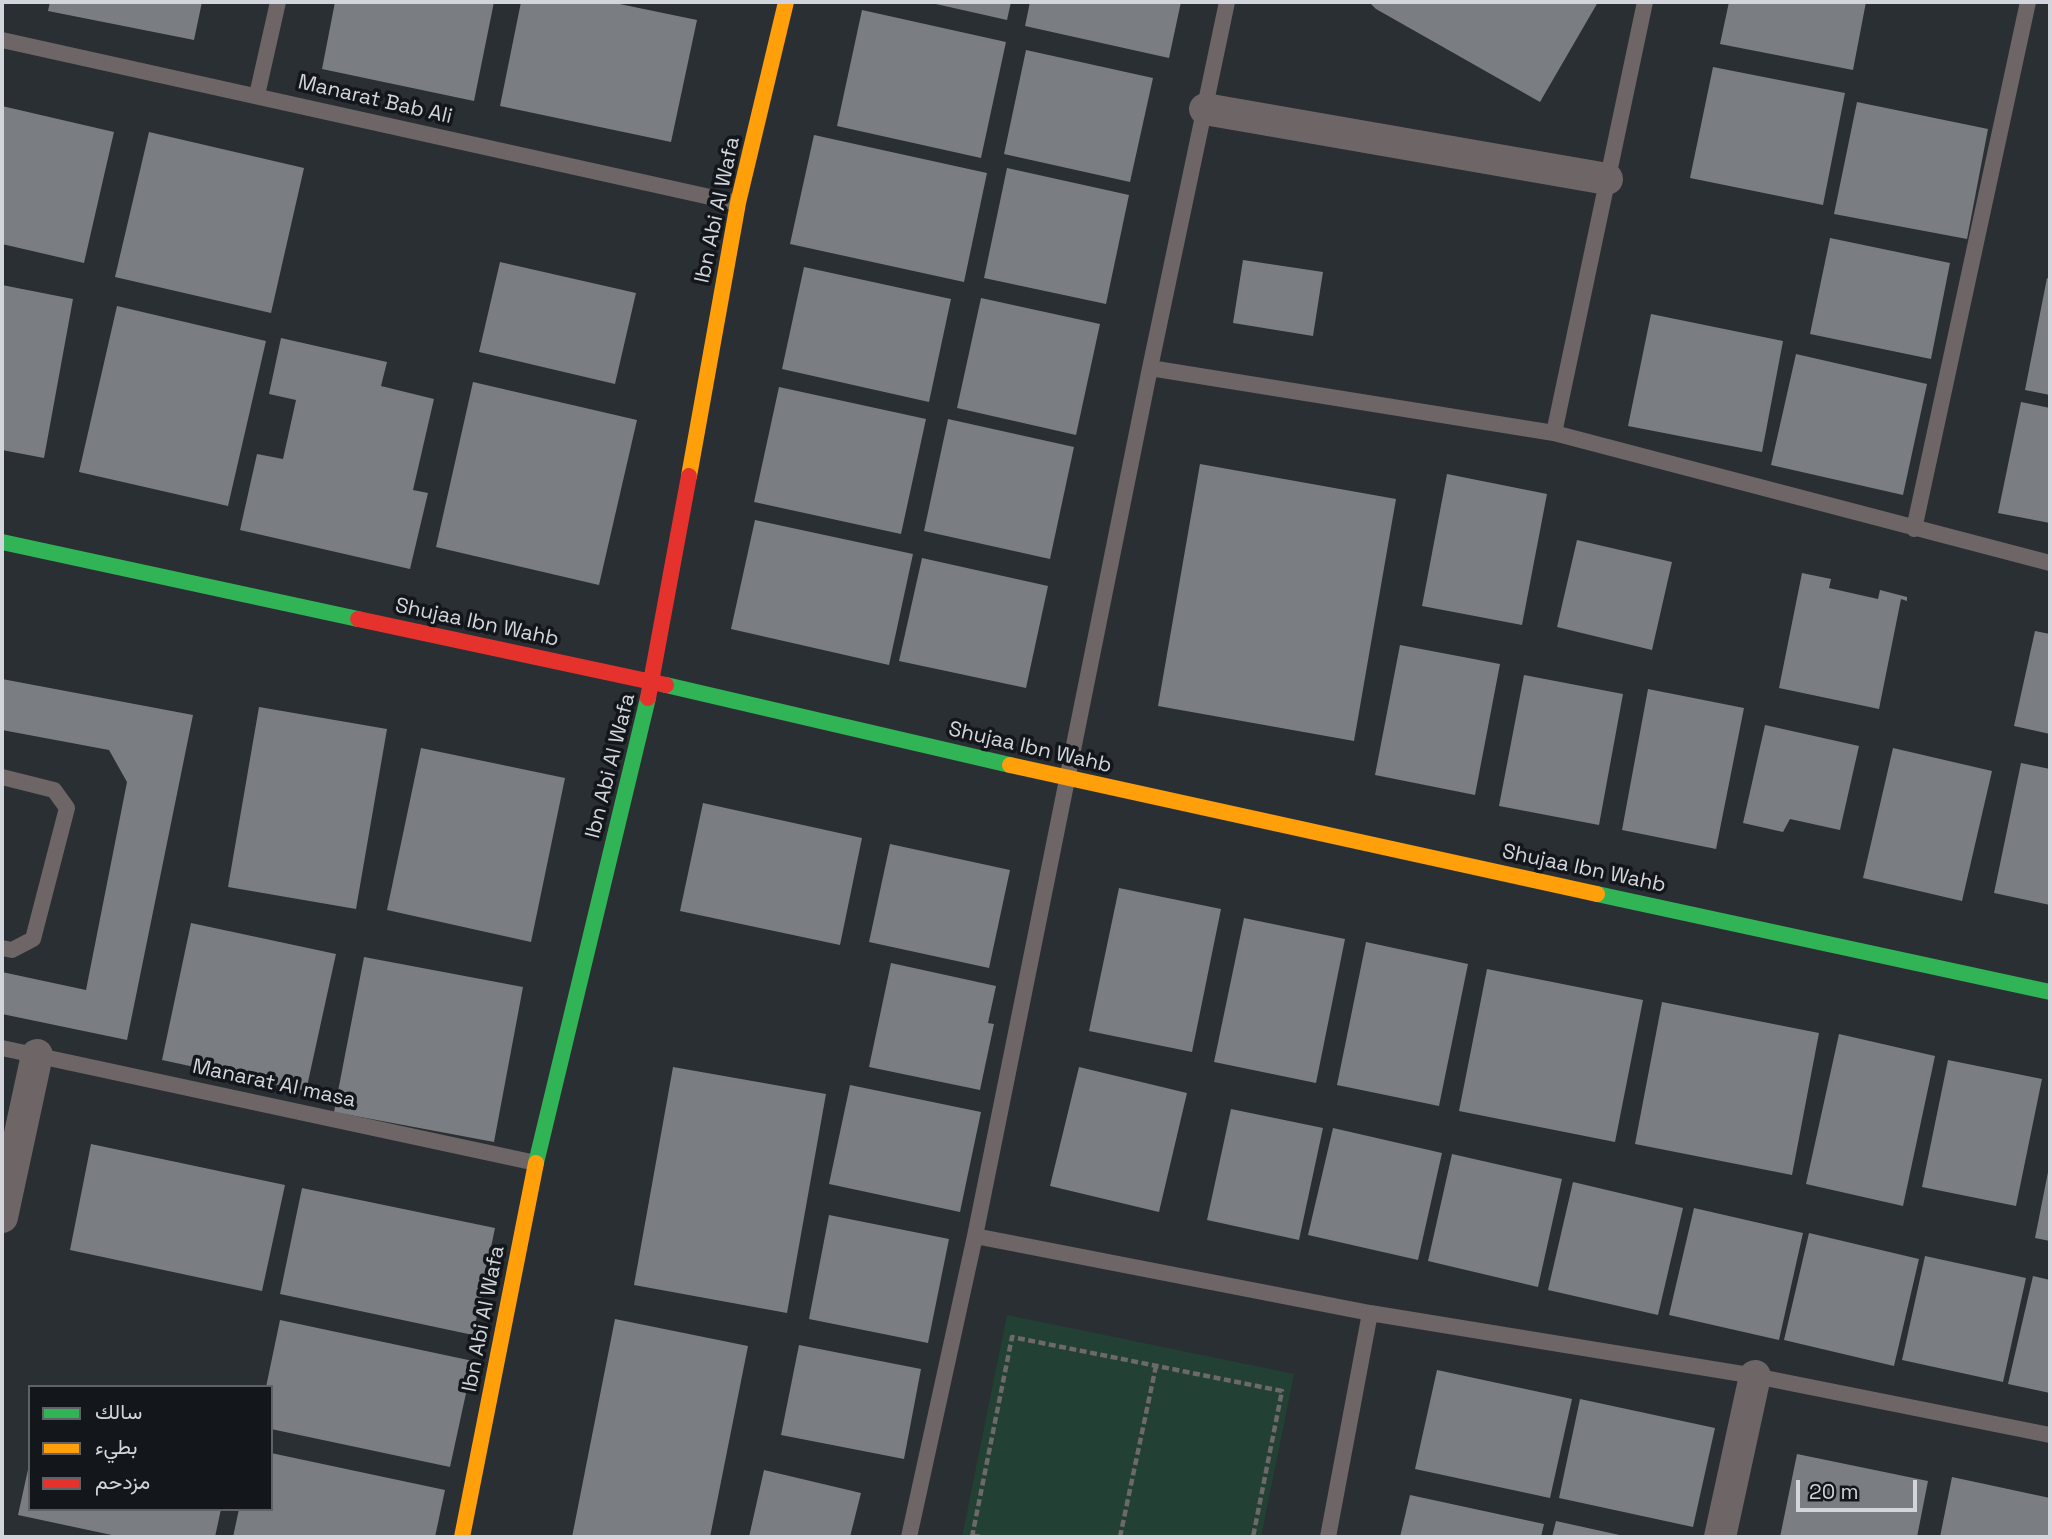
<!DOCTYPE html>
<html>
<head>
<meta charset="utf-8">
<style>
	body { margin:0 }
	#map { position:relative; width:2052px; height:1539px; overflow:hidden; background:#2a2f34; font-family:"Space Grotesk",Vazirmatn,sans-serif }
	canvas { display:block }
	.frame { position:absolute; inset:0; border:4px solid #d2d6dc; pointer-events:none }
	.legend { position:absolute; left:28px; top:1385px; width:245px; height:126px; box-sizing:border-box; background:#13161a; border:2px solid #5f6368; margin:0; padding:9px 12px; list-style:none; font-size:21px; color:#d2d6dc }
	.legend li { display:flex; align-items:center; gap:14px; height:35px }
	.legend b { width:35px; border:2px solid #5f6368 }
	.scale { position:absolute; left:1796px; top:1480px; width:121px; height:32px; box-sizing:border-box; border:4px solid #d2d6dc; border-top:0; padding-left:9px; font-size:21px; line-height:24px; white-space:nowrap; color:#d2d6dc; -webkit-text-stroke:5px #13161a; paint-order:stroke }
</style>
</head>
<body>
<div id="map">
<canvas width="2052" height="1539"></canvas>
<div class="frame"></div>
<ul class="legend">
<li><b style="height:9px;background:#30b455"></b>سالك</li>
<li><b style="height:9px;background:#ff9f0a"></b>بطيء</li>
<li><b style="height:9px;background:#e5322d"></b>مزدحم</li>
</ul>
<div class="scale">20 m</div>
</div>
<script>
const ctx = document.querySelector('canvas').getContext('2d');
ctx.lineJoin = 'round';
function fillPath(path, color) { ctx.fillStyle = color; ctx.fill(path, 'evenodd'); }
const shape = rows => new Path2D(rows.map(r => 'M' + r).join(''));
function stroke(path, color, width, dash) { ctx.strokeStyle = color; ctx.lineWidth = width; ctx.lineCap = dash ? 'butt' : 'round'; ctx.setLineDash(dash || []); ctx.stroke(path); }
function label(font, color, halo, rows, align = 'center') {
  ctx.font = font + ' "Space Grotesk",sans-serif'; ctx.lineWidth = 7; ctx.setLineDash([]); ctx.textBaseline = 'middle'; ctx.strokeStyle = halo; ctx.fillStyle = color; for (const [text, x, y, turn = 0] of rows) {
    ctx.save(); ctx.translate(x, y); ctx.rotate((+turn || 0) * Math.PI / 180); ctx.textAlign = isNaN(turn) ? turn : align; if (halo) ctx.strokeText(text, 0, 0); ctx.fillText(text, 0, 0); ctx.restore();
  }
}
fillPath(shape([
	[1007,1315,1294,1374,1261,1537,962,1537]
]), '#224134');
fillPath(shape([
	[50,2,202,2,194,40,48,11],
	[335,2,494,2,474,101,322,69],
	[521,2,610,2,697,20,671,142,500,106],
	[927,2,1011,2,1007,20],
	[1030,2,1181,2,1169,58,1025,26],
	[1369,2,1598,2,1540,102,1376,9],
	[1729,2,1866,2,1853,70,1720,44],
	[862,10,1006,42,981,158,837,126],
	[1026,50,1153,78,1130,182,1004,154],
	[1713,67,1845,93,1823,205,1690,178],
	[1857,102,1988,129,1967,239,1834,214],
	[2,106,114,132,84,263,2,244],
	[149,132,304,168,271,313,115,277],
	[814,135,987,173,964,282,790,244],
	[1007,168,1129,195,1106,304,984,278],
	[1830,238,1950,263,1931,359,1810,334],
	[1243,260,1323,272,1313,336,1233,323],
	[500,262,636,293,615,384,479,352],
	[804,267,951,299,929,402,782,369],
	[2047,278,2050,279,2050,395,2025,390],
	[2,285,73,299,44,458,2,450],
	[981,298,1100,324,1076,435,957,408],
	[117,306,266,341,228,506,79,472],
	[1651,314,1783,341,1762,452,1628,426],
	[281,338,387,362,381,386,434,399,413,490,428,493,410,569,240,530,257,454,283,459,296,400,269,394],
	[1796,354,1927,384,1903,495,1771,465],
	[473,382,637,420,599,585,436,547],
	[779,387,926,419,901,534,754,502],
	[2021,402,2050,408,2050,523,1998,513],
	[948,419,1074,447,1050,559,924,531],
	[1200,464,1396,499,1354,741,1158,706],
	[1447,474,1547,494,1522,625,1422,606],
	[755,520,913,554,889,665,731,629],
	[1577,540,1672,562,1652,650,1557,627],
	[922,558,1048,586,1026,688,899,661],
	[1802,573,1831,579,1829,588,1878,599,1880,590,1907,597,1907,601,1901,599,1879,709,1779,688],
	[2035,631,2050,634,2050,734,2014,726],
	[1400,645,1500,664,1475,795,1375,775],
	[1524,675,1623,694,1599,825,1499,806],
	[2,679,193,715,127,1040,2,1014,2,972,86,990,127,782,109,750,2,730],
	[1648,689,1744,708,1716,849,1622,830],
	[259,707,387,729,356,909,228,887],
	[1765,725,1859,746,1840,830,1790,819,1783,832,1743,823],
	[421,748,565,778,531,942,387,910],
	[1893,748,1992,771,1962,901,1863,878],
	[2021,763,2050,769,2050,905,1994,893],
	[703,803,862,838,840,945,680,911],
	[890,844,1010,870,989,968,869,942],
	[1119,888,1221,909,1192,1052,1089,1031],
	[1244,918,1345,939,1316,1083,1214,1062],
	[191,923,336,954,306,1091,162,1060],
	[1366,942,1468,964,1439,1106,1337,1085],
	[364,957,523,987,494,1142,334,1112],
	[891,963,996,986,988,1023,994,1024,980,1090,869,1067],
	[1487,969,1643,1000,1615,1142,1459,1111],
	[1662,1002,1819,1033,1792,1175,1635,1144],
	[1839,1034,1935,1056,1903,1206,1806,1184],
	[1948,1060,2042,1079,2016,1206,1922,1187],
	[673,1067,826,1094,787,1313,634,1285],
	[1079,1067,1187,1093,1159,1212,1050,1186],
	[850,1085,981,1112,960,1212,829,1184],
	[1231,1109,1323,1128,1299,1240,1207,1220],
	[1333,1128,1442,1153,1418,1260,1308,1235],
	[91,1144,285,1185,262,1291,70,1250],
	[1452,1154,1562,1179,1538,1287,1428,1261],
	[2049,1167,2050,1167,2050,1241,2035,1238],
	[1573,1182,1683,1208,1658,1315,1548,1290],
	[302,1188,495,1228,473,1335,280,1294],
	[1694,1208,1803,1233,1779,1340,1669,1315],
	[829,1215,949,1239,928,1343,809,1319],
	[1809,1233,1919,1259,1894,1366,1784,1340],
	[1925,1256,2026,1278,2003,1382,1902,1360],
	[2033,1276,2050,1280,2050,1393,2008,1384],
	[615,1319,748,1346,710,1537,572,1537],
	[280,1320,473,1361,450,1467,271,1429,271,1387,266,1387],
	[799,1345,921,1369,904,1459,781,1435],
	[1437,1370,1572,1399,1550,1498,1415,1469],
	[1580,1399,1715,1428,1693,1527,1559,1498],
	[271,1453,445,1490,435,1537,233,1537,239,1509,271,1509],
	[1797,1454,1928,1481,1917,1537,1780,1537],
	[29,1465,30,1509,221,1509,215,1537,121,1537,18,1515],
	[764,1470,861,1493,850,1537,749,1537],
	[1952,1477,2050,1498,2050,1537,1940,1537],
	[1410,1495,1544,1524,1541,1537,1400,1537],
	[1556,1521,1624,1536,1624,1537,1552,1537]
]), '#7a7e83');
stroke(shape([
	[973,1536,983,1537],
	[972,1537,1012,1337,1282,1391,1253,1537],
	[1120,1537,1156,1366]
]), '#6d686a', 4.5, [7, 3.5]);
stroke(shape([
	[2,40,737,203],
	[257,95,278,2],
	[1150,368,1554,433,2050,563],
	[1554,433,1645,2],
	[1914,529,2028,2],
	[2,777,54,790,67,808,33,939,12,950,2,948],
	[2,1048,536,1163],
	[975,1236,1370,1313,1755,1376,2050,1435],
	[909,1537,975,1236,1150,368,1227,2],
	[1328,1537,1370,1313]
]), '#6e6567', 16);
stroke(shape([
	[1205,109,1607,179],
	[2,1217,37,1055],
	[1720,1537,1755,1376]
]), '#6e6567', 32);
stroke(shape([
	[2,542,358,619],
	[666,685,1010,765],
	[1597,894,2050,992],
	[536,1163,648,698]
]), '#30b455', 16);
stroke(shape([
	[689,476,738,203,786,2],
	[1010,765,1597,894],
	[462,1537,536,1163]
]), '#ff9f0a', 16);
stroke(shape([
	[358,619,666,685],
	[648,698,689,476]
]), '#e5322d', 16);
label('21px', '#d2d6dc', '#13161a', [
	["Manarat Bab Ali",375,100,13],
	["Ibn Abi Al Wafa",718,210,-78],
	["Shujaa Ibn Wahb",477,623,12],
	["Shujaa Ibn Wahb",1030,748,13],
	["Ibn Abi Al Wafa",611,766,-76],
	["Shujaa Ibn Wahb",1584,869,12],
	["Manarat Al masa",274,1084,12],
	["Ibn Abi Al Wafa",484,1319,-79]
]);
</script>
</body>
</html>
